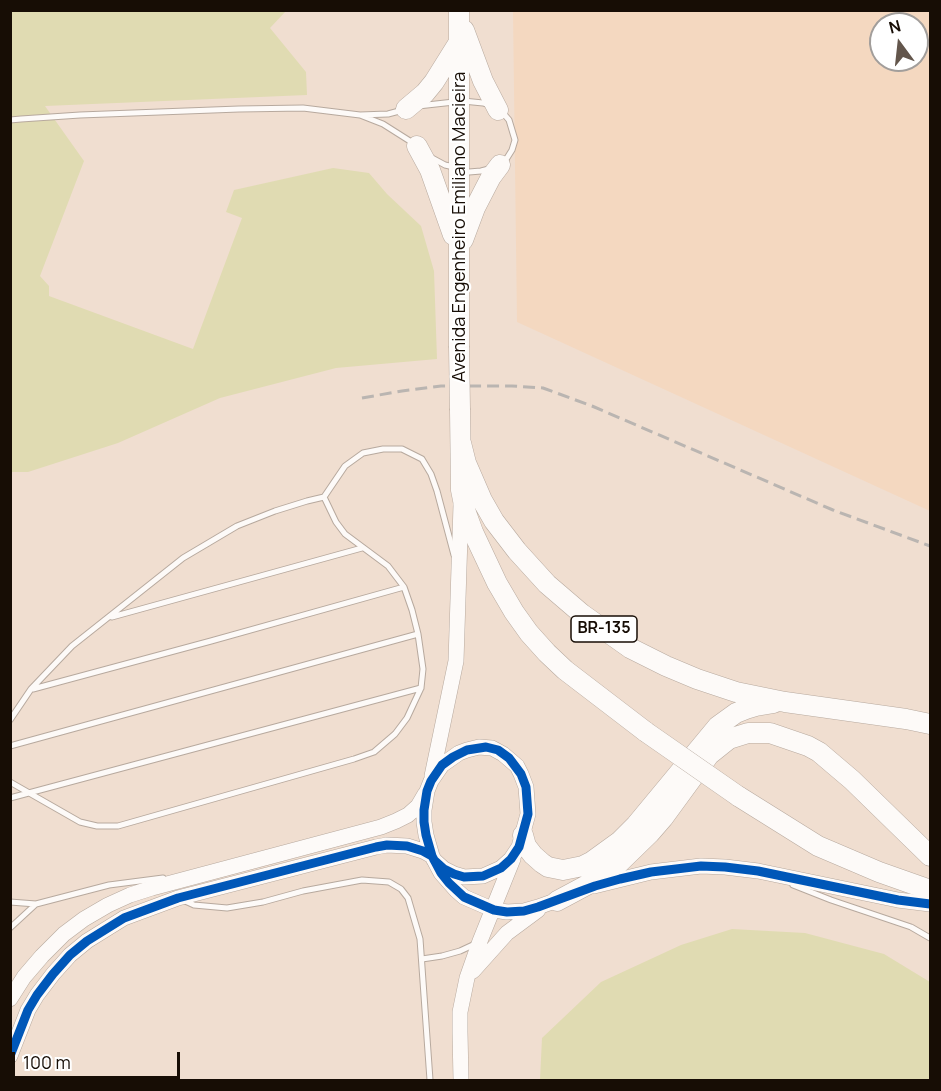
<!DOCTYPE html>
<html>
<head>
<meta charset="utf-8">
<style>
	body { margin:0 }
	#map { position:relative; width:941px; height:1091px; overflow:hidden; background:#f0ded0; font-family:Manrope,sans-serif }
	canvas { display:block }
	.frame { position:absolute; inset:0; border:12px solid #170d05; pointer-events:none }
	.north { position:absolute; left:869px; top:12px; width:60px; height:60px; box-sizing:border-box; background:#fff; border:2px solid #a29e9b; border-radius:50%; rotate:345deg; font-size:16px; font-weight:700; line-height:24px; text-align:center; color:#170d05 }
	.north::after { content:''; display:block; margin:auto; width:21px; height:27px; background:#63564c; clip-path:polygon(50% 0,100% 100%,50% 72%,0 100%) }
	.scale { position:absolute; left:12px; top:1052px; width:168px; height:27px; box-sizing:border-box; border:3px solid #170d05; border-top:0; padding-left:8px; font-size:18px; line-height:21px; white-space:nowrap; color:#170d05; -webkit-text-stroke:4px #fff; paint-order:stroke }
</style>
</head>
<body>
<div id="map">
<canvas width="941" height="1091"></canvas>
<div class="frame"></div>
<div class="north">N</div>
<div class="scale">100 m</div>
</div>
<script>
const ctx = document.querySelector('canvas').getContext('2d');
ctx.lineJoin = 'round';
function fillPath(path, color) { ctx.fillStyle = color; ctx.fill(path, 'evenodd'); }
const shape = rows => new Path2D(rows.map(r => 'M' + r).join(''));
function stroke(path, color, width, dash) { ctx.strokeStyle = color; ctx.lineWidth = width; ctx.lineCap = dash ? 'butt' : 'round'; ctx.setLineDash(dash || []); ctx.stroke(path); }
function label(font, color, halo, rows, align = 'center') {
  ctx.font = font + ' Manrope,sans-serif'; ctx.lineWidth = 4.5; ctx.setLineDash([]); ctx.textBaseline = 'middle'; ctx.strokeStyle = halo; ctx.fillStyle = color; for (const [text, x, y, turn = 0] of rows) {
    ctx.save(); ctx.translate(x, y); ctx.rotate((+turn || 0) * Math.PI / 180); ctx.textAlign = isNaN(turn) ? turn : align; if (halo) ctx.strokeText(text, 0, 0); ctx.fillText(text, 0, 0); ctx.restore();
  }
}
fillPath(shape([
	[513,11,930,11,930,511,517,322],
	[881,24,917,24,917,60,881,60]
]), '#f4d8c0');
fillPath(shape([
	[10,11,286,11,270,28,306,72,307,95,45,106,84,161,40,276,49,286,49,296,193,349,242,218,226,212,234,190,333,168,369,173,387,194,421,226,434,271,437,359,336,368,220,398,118,443,28,472,11,472],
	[732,929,805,933,884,954,930,982,930,1080,540,1080,542,1038,601,982,681,945]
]), '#e0dbb2');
const lane = shape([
	[463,101,483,103,489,105],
	[418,106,454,102],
	[360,115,383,124,413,143],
	[10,120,21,119,80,115,239,109,303,108,360,115,388,114,403,110],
	[432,158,445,165,454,167],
	[502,162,507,158,512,150,515,140,509,120,503,113],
	[463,170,469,172,481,171,489,169],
	[112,617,362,548],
	[33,689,211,641,404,587],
	[10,720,31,689,72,646,183,558,237,526,275,511,307,501,324,497,345,466,363,453,383,449,402,449,422,459,431,474,437,491,454,555],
	[10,746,418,634],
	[10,782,80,822,97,826,118,826,354,759,374,752,395,734,407,718,421,688,423,669,418,634,412,610,404,587,388,566,345,534,336,522,324,497],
	[10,798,421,688],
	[793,885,831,900,911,927,930,938],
	[183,900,194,905,227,908,263,902,303,891,362,880,389,882,401,889,408,898,420,939,430,1080],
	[10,902,36,904],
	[10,928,36,904,109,885,163,878],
	[422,959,442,956,460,951,475,944]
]);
const secondary = shape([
	[432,776,456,661,461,505],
	[434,860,444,869,454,874,464,877,483,876,501,868,511,859,519,847,528,814,526,787,521,774,517,766,503,754,492,748,479,747,467,750,459,753,442,765,431,781,427,791,424,810,424,822,426,835,432,856,441,873,456,890,464,897,494,910,507,912,524,911,538,907,566,897],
	[594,886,651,872,701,866,725,867,758,871,898,900,930,904],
	[473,971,507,933,538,910],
	[10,999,24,977,42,956,64,934,84,919,108,905,130,895,152,888,381,827,396,821,408,815,418,806,425,794],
	[10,1056,28,1010,37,995,53,974,70,955,87,941,124,918,178,898,376,847,387,845,407,846,423,851,432,856],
	[461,1080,460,1032,460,1012,467,978,480,941,513,859]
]);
const highway = shape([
	[464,30,483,81,498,110],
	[406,109,425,93,434,82,459,42],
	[417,146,430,170,453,235],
	[463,240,475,208,491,177,500,165],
	[459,346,459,10],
	[460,410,461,490,465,510,473,532,497,583,514,612,529,633,547,653,565,670,646,732],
	[461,443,466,463,482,500,494,521,517,551,547,584,582,614,630,648,666,666,697,679,736,692,785,702,906,719,930,724],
	[738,796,818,846,879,872,930,890],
	[523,835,526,846,533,855,542,863,548,867,563,870,583,866,591,862,620,841,636,825,718,726,736,713,746,709,756,706,774,703],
	[557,901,600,878,615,867,650,833,663,818,709,755,729,739,748,733,770,733,808,746,819,752,852,780,930,856]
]);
stroke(lane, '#b7a99e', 7);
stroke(secondary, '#b7a99e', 16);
stroke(highway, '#b7a99e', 21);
stroke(lane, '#fdfaf8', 5);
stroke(secondary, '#fdfaf8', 15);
stroke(highway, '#fdfaf8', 20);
stroke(shape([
	[362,398,402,391,441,386,512,386,543,388,592,406,833,510,930,546]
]), '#bab5b1', 3, [12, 6]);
const highwayBridge = shape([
	[459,346,460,410],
	[646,732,738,796]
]);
stroke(highwayBridge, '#b7a99e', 21, []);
stroke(highwayBridge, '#fdfaf8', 20);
stroke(shape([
	[434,860,444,869,454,874,464,877,483,876,501,868,511,859,519,847,528,814,526,787,521,774,509,758,498,750,486,747,467,750,453,757,442,765,431,781,427,791,424,810,424,822,426,835,432,856,441,873,449,883,464,897,494,910,507,912,524,911,538,907,595,886,620,879,651,872,701,866,725,867,758,871,898,900,930,904],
	[10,1056,28,1010,37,995,53,974,70,955,87,941,124,918,178,898,376,847,387,845,407,846,423,851,432,856]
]), '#0057b8', 9);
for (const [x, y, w] of [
	[604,629,66]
]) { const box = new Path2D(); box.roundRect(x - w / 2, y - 13, w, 26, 4.5); ctx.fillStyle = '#fff'; ctx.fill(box); stroke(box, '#170d05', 1.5); }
label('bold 16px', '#170d05', null, [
	["BR-135",604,629]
]);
label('18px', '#170d05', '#fff', [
	["Avenida Engenheiro Emiliano Macieira",460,227,-90]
]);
</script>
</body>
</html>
